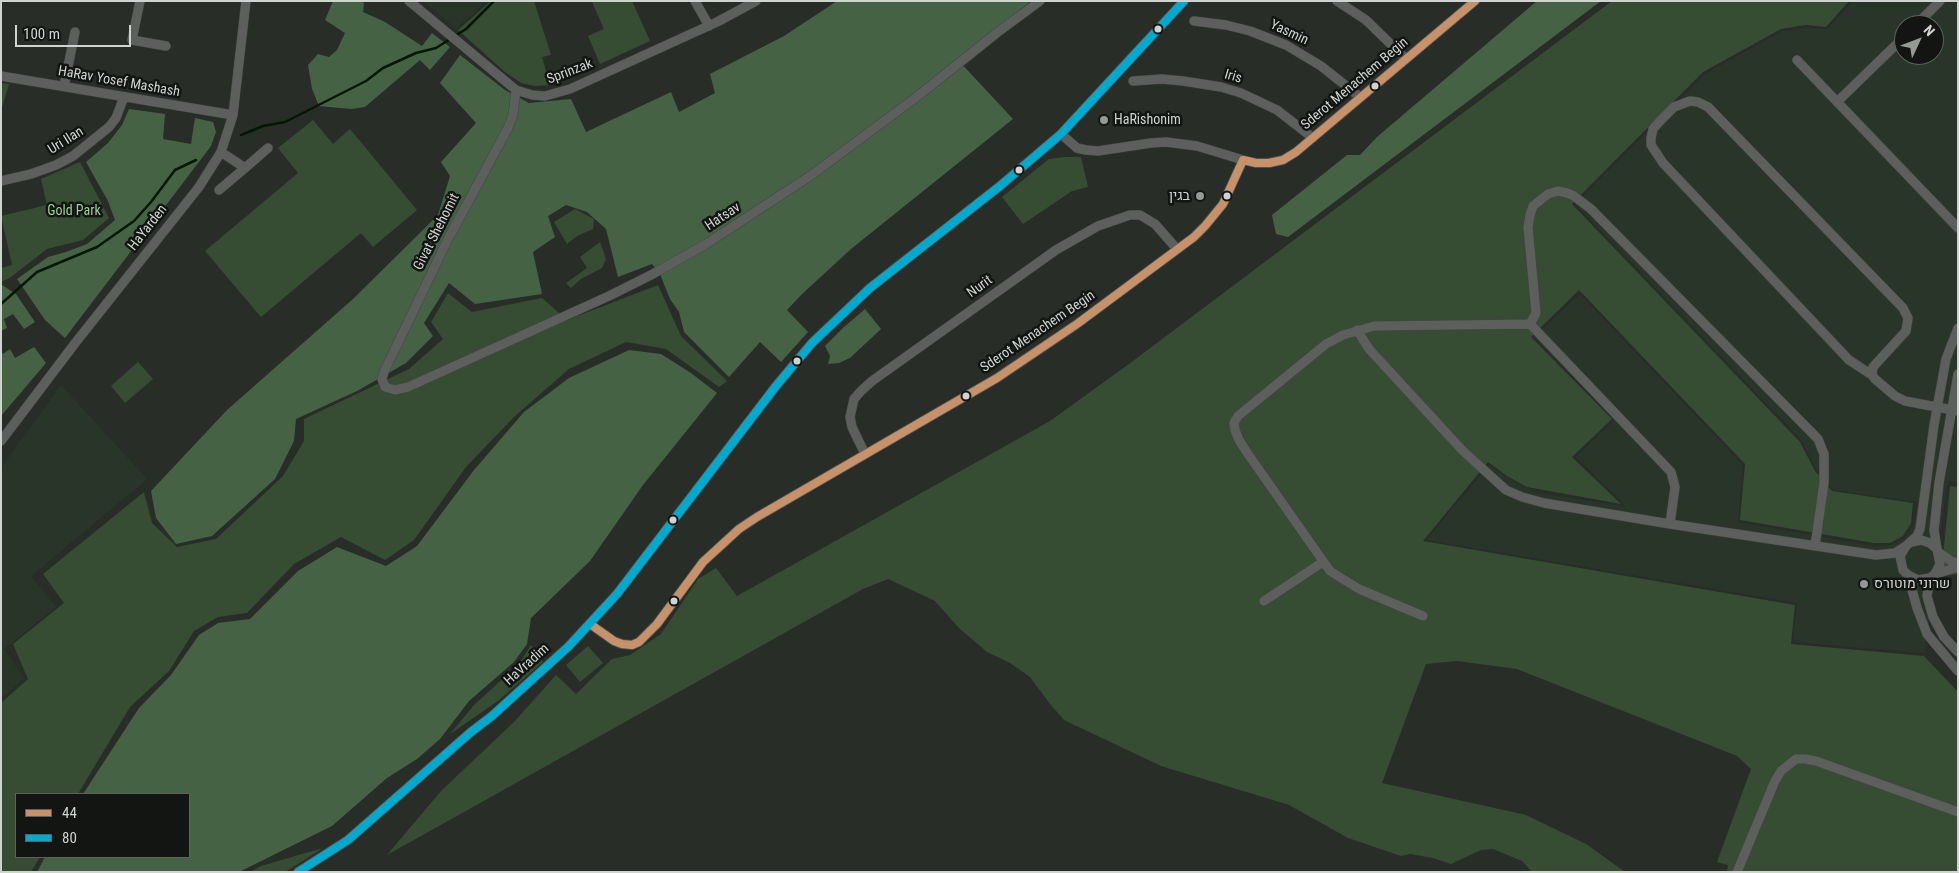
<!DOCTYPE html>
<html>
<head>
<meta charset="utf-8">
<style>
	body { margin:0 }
	#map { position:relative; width:1959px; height:873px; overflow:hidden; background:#282d28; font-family:"Roboto Condensed",sans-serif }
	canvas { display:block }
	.frame { position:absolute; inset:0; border:2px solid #d0d4d0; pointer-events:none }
	.legend { position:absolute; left:15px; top:793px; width:175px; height:65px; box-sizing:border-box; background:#121512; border:1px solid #5e615e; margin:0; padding:6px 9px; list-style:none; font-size:15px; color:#d0d4d0 }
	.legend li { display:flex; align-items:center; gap:10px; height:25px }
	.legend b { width:25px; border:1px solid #5e615e }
	.north { position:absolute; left:1894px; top:15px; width:50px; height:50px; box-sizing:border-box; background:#121512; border:1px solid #5e615e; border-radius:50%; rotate:47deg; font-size:14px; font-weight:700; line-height:20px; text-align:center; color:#d0d4d0 }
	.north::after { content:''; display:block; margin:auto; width:18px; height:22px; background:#959a95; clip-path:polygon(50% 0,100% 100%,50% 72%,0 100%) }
	.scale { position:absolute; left:15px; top:25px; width:116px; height:22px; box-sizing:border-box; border:2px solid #d0d4d0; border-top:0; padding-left:6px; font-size:15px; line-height:18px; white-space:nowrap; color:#d0d4d0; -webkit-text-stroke:4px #121512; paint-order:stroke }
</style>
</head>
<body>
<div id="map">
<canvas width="1959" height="873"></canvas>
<div class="frame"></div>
<ul class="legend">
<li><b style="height:6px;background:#c7916a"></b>44</li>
<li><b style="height:6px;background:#00a9ce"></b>80</li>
</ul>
<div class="north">N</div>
<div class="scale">100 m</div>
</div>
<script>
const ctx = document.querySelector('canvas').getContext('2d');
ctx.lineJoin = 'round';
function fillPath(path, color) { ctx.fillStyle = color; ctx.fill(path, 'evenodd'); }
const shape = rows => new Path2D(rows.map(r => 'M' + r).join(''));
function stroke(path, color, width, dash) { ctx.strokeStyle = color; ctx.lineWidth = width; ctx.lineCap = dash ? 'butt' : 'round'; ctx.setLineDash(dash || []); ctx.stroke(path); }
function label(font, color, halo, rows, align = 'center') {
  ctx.font = font + ' "Roboto Condensed",Heebo,sans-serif'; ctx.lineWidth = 5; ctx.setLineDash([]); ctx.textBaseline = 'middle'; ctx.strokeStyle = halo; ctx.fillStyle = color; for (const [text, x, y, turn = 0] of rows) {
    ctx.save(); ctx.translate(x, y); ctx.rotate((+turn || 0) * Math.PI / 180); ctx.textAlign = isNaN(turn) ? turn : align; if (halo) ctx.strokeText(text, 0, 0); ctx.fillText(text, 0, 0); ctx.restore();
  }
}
fillPath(shape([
	[424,1,486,1,456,29],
	[1853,1,1958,1,1958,482,1948,481,1932,589,1925,653,1793,642,1797,603,1426,540,1489,465,1515,482,1534,492,1627,507,1576,457,1615,419,1534,337,1580,294,1743,465,1738,522,1874,546,1891,545,1905,538,1914,524,1918,502,1833,490,1816,469,1802,441,1575,204,1705,74,1782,31,1806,28,1827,29],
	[1904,25,1934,25,1934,55,1904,55],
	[61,385,147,479,31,576,56,607,4,649,24,678,1,699,1,468]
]), '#2a3529');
fillPath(shape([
	[491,1,534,1,551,55,542,57,550,85,535,86,521,83,505,72,458,30],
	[594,1,632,1,650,41,600,64,588,36,604,29,592,2],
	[1612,1,1849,1,1826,27,1806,25,1781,29,1703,72,1572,204,1800,442,1815,471,1832,491,1913,503,1911,523,1903,536,1890,543,1874,543,1740,520,1745,464,1579,290,1531,337,1612,419,1572,457,1621,504,1527,487,1507,476,1488,462,1423,541,1795,605,1791,644,1924,656,1958,692,1958,872,1727,872,1728,865,1717,862,1751,769,1737,756,1517,669,1457,661,1426,664,1382,783,1526,815,1586,844,1625,872,1532,872,1522,861,1493,849,1481,850,1451,864,1433,858,1410,854,1401,856,1348,838,1289,805,1161,766,1064,720,1050,704,1030,677,1010,663,987,652,959,628,935,601,888,579,863,589,387,855,441,791,514,722,556,675,576,694,612,659,630,655,661,634,698,579,716,568,737,596,1050,421,1129,364],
	[1,83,9,84,1,111],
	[313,120,333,144,350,129,417,210,373,247,361,233,261,317,205,251,298,173,278,148],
	[1065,157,1081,157,1088,187,1072,191,1023,224,1002,197,1049,159],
	[80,162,109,218,83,240,47,249,11,277,1,282,1,268,12,265,1,216,47,205,41,179],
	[575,209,594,219,593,229,577,236,567,244,554,222],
	[600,242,606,259,602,268,581,279,571,288,566,283,587,268,580,257],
	[658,285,681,336,727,381,719,387,666,349,626,342,569,369,515,416,466,467,414,540,385,560,341,537,294,564,247,613,218,617,194,631,169,671,130,707,78,794,16,794,16,857,40,857,31,872,1,872,1,703,28,679,13,644,64,603,43,574,144,492,152,523,177,547,216,539,283,476,304,441,304,419,409,369,443,339,431,322,448,293,472,312,542,298,567,320],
	[138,362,153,379,125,403,111,386],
	[1950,486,1958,487,1958,574,1941,576],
	[531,645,543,662,498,701,450,734,474,705,519,664],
	[588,646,603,663,580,682,566,665],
	[323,848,285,872,250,872,261,866]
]), '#364d34');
fillPath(shape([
	[333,1,361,1,364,3,363,12,385,22,422,46,432,33,450,47,430,70,420,60,365,107,351,109,319,106,312,89,308,65,318,54,329,57,337,50,345,33,325,20],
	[837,1,1031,1,958,60,1013,119,851,249,801,295,787,310,808,332,781,362,760,342,729,377,684,332,679,312,670,299,660,274,652,264,618,277,606,229,587,212,566,205,548,216,555,237,533,252,542,294,475,304,449,283,424,323,433,336,406,363,357,391,296,419,294,441,275,479,212,536,176,544,156,518,151,491,227,410,353,299,438,215,450,176,441,162,476,123,440,83,460,55,505,90,529,103,571,99,586,132,671,92,679,112,715,93,710,74,784,36],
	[1537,1,1601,1,1288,237,1276,234,1272,215,1347,155,1360,155,1377,137],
	[129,109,165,114,163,139,191,144,195,118,213,122,216,132,211,146,65,338,45,320,17,279,48,257,66,252,87,244,115,220,108,201,86,162,108,143,122,125],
	[2,285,16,294,35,322,24,329,13,314,4,319,7,328,1,331],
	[865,309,881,329,850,358,839,363,828,364,830,356,825,346,844,327],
	[34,347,46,363,1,416,1,351,3,354,10,349,15,358],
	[629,350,661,354,691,373,717,393,643,485,590,561,531,618,527,644,514,662,469,701,440,739,417,759,387,778,332,826,239,872,37,872,45,857,189,857,189,794,83,794,139,708,171,675,199,635,218,623,250,619,298,571,337,547,386,566,417,546,474,470,524,412,569,378]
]), '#466244');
stroke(shape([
	[241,135,263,126,285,122,366,81,383,68,416,53,436,48,466,29,494,1],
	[1,304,37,272,97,247,134,221,151,202,175,170,196,160]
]), '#041804', 2.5);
const minor = shape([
	[140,1,132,40,166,46],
	[409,1,516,90,532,95,545,96,570,89,717,22,756,1],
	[695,1,709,26],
	[1337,1,1366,20,1406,59],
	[1194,21,1226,25,1250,31,1286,45,1321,66,1360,97],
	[1916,25,1940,1],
	[1797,60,1958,228],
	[1,76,233,115],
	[1133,81,1162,79,1183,81,1221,87,1241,93,1277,110,1313,138],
	[64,86,75,32],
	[516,90,513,115,508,128,447,241,384,372,382,379,385,387,395,390,408,387,609,296,651,275,706,244,810,176,914,99,998,32,1040,1],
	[1837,102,1904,37],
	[1061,134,1077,148,1086,150,1098,151,1151,143,1166,142,1197,146,1243,160],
	[221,152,245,168,268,148],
	[1,181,31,174,56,165,73,156,109,127,116,118,124,97],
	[219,190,245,168],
	[1530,324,1536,313,1528,227,1530,215,1533,206,1548,194,1558,191,1567,193,1574,196,1591,209,1818,439,1824,454,1824,483,1815,546],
	[1357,330,1369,349,1463,451,1506,490,1522,497,1544,503,1670,524,1876,555,1895,553,1906,546],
	[1872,375,1849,360,1663,163,1651,145,1651,138,1653,129,1660,121,1674,107,1690,101,1698,102,1708,107,1903,308,1908,318,1906,331,1873,367,1872,375,1875,379,1895,396,1905,401,1958,411],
	[1,441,76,342,199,187,221,152,233,115,246,1],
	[865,454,852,427,850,417,854,399,861,391,872,381,1056,250,1098,226,1130,215,1140,215,1155,224,1177,249],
	[1912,542,1921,540,1930,543,1937,549,1940,564,1935,574,1930,578,1918,580,1908,575,1903,570,1900,556,1906,546,1917,536,1920,529,1934,425,1946,359,1958,328],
	[1937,549,1934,530,1939,483,1958,374],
	[1938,552,1951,561,1958,564],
	[1935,574,1958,567],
	[1908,575,1917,608,1927,634,1958,671],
	[1930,578,1927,596,1933,617,1944,637,1958,652],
	[1264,601,1323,562],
	[1423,616,1359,589,1330,571,1248,454,1239,440,1235,430,1234,423,1238,416,1326,344,1343,335,1374,326,1530,324,1671,472,1675,487,1670,524],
	[590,624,614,641,622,644,632,645,639,642,657,624,703,562,739,529,757,517,997,378,1077,324,1194,237,1205,226,1223,204,1243,160,1256,163,1269,163,1283,160,1296,152,1475,1],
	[298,872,348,840,471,732,492,716,569,646,617,594,776,386,812,343,870,288,1000,186,1061,134,1184,1],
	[1737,872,1775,781,1781,771,1796,759,1805,759,1816,761,1958,812]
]);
stroke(minor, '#444744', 10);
stroke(minor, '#5d5f5d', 9);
stroke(shape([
	[590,624,614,641,622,644,632,645,639,642,657,624,703,562,739,529,757,517,997,378,1077,324,1194,237,1205,226,1223,204,1243,160,1256,163,1269,163,1283,160,1296,152,1475,1]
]), '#c7916a', 8);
stroke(shape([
	[298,872,348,840,471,732,492,716,569,646,617,594,776,386,812,343,870,288,1000,186,1061,134,1184,1]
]), '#00a9ce', 8);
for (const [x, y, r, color] of [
	[1158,29,4.5,"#d0d4d0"],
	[1375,86,4.5,"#d0d4d0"],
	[1104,120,5,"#959a95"],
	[1019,170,4.5,"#d0d4d0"],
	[1200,196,5,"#959a95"],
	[1227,196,4.5,"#d0d4d0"],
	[797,361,4.5,"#d0d4d0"],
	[966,396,4.5,"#d0d4d0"],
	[673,520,4.5,"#d0d4d0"],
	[1864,584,5,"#959a95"],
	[674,601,4.5,"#d0d4d0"]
]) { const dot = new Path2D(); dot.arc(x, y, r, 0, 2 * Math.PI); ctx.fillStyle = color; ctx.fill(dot); stroke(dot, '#121512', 2); }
label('14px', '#d0d4d0', '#121512', [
	["Yasmin",1289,33,25],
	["Sprinzak",570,72,-21],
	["Iris",1233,77,16],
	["HaRav Yosef Mashash",119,82,10],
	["Sderot Menachem Begin",1355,84,-40],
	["Uri Ilan",66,141,-32],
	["Hatsav",723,217,-33],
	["HaYarden",148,228,-52],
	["Givat Shehomit",437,232,-63],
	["Nurit",980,287,-36],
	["Sderot Menachem Begin",1038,332,-34],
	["HaVradim",527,665,-42]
]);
label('14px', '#d0d4d0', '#121512', [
	["HaRishonim",1114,120],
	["בגין",1190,196,"right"],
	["שרוני מוטורס",1874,584]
], 'left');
label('14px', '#9bcf97', '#121512', [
	["Gold Park",74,211]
]);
</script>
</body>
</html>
